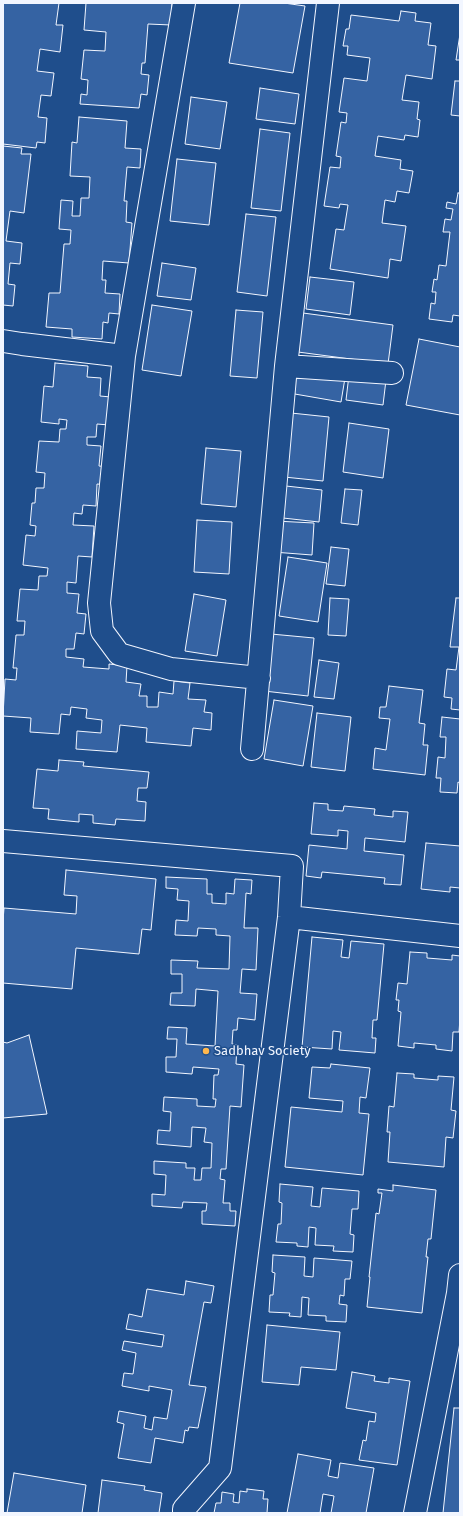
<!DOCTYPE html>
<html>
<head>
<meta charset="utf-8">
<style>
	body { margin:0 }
	#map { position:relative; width:463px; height:1516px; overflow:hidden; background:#1f4e8c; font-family:"Fira Sans",sans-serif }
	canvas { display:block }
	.frame { position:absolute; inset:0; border:4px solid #f2f6ff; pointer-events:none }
</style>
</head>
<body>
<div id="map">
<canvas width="463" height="1516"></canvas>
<div class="frame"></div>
</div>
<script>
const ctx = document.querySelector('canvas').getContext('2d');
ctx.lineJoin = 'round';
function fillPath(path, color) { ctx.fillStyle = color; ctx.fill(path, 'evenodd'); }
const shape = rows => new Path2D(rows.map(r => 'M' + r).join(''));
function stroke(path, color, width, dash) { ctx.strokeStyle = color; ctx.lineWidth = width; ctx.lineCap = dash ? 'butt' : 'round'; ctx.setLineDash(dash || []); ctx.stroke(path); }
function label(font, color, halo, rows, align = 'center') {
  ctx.font = font + ' "Fira Sans",sans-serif'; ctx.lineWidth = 3; ctx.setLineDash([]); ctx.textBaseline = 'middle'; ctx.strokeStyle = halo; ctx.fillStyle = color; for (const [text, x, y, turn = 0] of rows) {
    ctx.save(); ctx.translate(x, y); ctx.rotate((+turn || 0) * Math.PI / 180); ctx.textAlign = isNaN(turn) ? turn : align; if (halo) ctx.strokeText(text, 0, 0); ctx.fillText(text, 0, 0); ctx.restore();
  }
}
const building = shape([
	[3,3,66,3,59,3,56,25,63,25,60,52,40,49,37,71,54,73,51,96,41,95,38,117,47,118,45,143,37,142,36,148,3,144,3,3],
	[86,3,172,3,171,25,148,24,145,63,142,63,141,74,149,75,147,95,141,94,139,108,80,104,81,94,87,95,88,80,81,79,84,50,105,51,106,32,84,30,86,3],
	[240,3,284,3,305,6,293,73,229,63,240,3],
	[401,11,416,13,415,21,431,23,428,45,436,46,432,79,406,75,402,100,419,102,417,119,420,120,418,137,405,135,404,140,378,136,375,156,401,160,400,169,413,171,409,193,397,191,395,202,385,200,382,223,406,226,401,261,390,259,388,278,330,269,336,229,344,230,348,205,340,204,339,208,324,206,330,167,340,168,341,157,336,156,341,122,346,123,347,113,339,112,344,78,367,81,370,58,347,55,348,46,343,46,346,29,349,29,351,15,399,21,401,11],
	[460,34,460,60,456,60,460,34],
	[455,81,460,81,460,116,451,115,455,81],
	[260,88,299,94,295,124,256,119,260,88],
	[191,97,227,102,220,149,185,144,191,97],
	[79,117,127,121,125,148,141,149,140,168,127,167,124,201,127,201,126,222,132,223,129,263,103,261,102,280,106,280,105,293,120,294,119,314,109,313,108,323,103,322,102,339,72,337,72,329,46,327,49,293,60,293,64,244,70,244,71,230,59,229,61,200,73,201,72,216,80,216,81,198,89,198,90,177,70,176,72,142,77,143,79,117],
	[260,129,290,133,281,211,251,208,260,129],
	[3,146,22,148,21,154,31,154,24,213,10,211,6,241,22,243,20,264,10,263,8,284,15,285,13,306,3,305,3,146],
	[177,159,216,163,209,225,170,221,177,159],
	[458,193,460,193,460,316,453,315,452,322,429,319,431,303,435,304,436,292,432,292,434,279,437,280,439,265,446,266,450,232,443,232,445,219,451,220,453,209,446,208,447,202,456,204,458,193],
	[246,214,276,217,267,296,237,292,246,214],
	[162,263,196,268,191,300,157,296,162,263],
	[310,277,354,282,350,315,306,309,310,277],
	[152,305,192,311,181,376,142,370,152,305],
	[236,310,263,312,257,378,230,376,236,310],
	[303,313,393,325,388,364,298,352,303,313],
	[419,339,460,347,460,415,406,405,419,339],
	[55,363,88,366,87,377,101,378,100,396,111,397,109,425,97,424,96,437,87,437,87,445,101,446,99,466,109,467,107,485,97,484,96,506,83,505,82,514,74,513,73,525,94,526,92,557,78,556,76,583,67,582,67,593,79,594,77,613,86,614,84,634,76,633,74,649,66,649,66,657,84,659,83,667,109,669,109,664,127,666,126,682,141,684,139,696,147,696,147,707,158,707,159,692,173,694,174,681,190,683,188,699,206,700,204,712,212,713,211,730,193,728,191,746,146,742,147,728,120,725,117,752,76,749,77,731,101,733,102,720,86,718,87,709,71,707,70,715,61,714,59,734,30,732,31,718,3,716,5,679,16,680,17,668,13,668,16,635,24,635,25,621,17,621,20,589,38,590,39,576,47,576,48,568,23,565,26,535,35,536,36,526,30,525,32,503,35,503,36,488,44,488,45,473,36,472,39,441,59,442,60,429,66,429,67,420,59,419,59,424,41,422,44,386,53,387,55,363],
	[293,370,345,378,341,402,289,393,293,370],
	[349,375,386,380,383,405,346,400,349,375],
	[291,413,329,417,323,481,284,477,291,413],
	[349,423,389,429,383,478,343,472,349,423],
	[206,448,241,451,236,507,201,504,206,448],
	[286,486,322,490,319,522,283,518,286,486],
	[345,489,362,490,358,525,341,523,345,489],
	[197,520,232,522,229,574,194,572,197,520],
	[275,521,314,523,312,555,273,552,275,521],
	[331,547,349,549,345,586,326,584,331,547],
	[288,557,327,563,318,622,279,616,288,557],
	[194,594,226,600,217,656,185,651,194,594],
	[330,598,349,599,346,636,328,635,330,598],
	[456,598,460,598,460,710,451,709,452,698,444,697,447,669,456,670,459,647,450,647,456,598],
	[271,634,314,638,308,696,264,691,271,634],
	[319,660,339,663,334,699,314,697,319,660],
	[389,686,423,690,419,723,425,724,423,745,428,745,425,775,373,769,375,748,386,750,390,719,379,718,380,707,386,707,389,686],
	[274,700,313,706,303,766,264,759,274,700],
	[317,713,351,717,345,771,311,767,317,713],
	[442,717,460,719,460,783,458,782,457,793,440,792,441,778,436,778,438,757,445,758,446,737,440,737,442,717],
	[59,760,84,762,83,766,149,772,147,788,138,788,137,801,146,802,145,821,116,819,115,825,93,823,93,815,79,814,79,822,48,819,49,809,33,808,37,769,58,771,59,760],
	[314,803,328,804,328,810,343,811,344,806,375,809,374,815,393,817,393,811,408,812,405,842,365,838,364,851,404,855,401,885,384,884,385,878,322,872,321,878,306,876,309,845,347,849,348,831,338,830,338,836,311,834,314,803],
	[426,843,460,846,460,888,450,887,450,892,421,889,426,843],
	[66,870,156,879,151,930,142,929,139,954,76,948,72,989,3,983,3,921,4,908,76,914,77,896,64,895,66,870],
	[166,877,207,879,207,894,212,894,212,903,226,904,226,893,234,894,235,879,252,880,251,894,246,893,244,928,258,928,256,970,242,969,240,993,257,994,255,1020,238,1018,237,1030,233,1030,232,1044,237,1045,236,1064,244,1065,241,1107,230,1106,226,1169,221,1169,220,1179,225,1180,223,1203,230,1203,230,1211,236,1211,235,1226,202,1224,202,1211,206,1211,207,1203,183,1202,182,1208,152,1206,152,1194,165,1195,166,1175,154,1174,154,1161,186,1163,186,1168,195,1168,194,1180,201,1180,202,1168,211,1168,212,1143,204,1142,206,1128,192,1127,191,1147,157,1144,158,1130,170,1131,171,1112,163,1111,164,1097,197,1099,197,1106,215,1107,216,1099,213,1099,214,1075,218,1075,219,1069,193,1067,192,1074,166,1072,166,1057,176,1057,177,1039,167,1039,168,1027,187,1028,186,1044,215,1046,218,991,196,989,195,1006,170,1005,171,993,182,993,182,974,171,974,171,960,198,961,197,968,229,969,230,936,216,935,216,929,198,928,197,936,175,935,176,920,188,921,189,901,177,900,178,889,166,888,166,877],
	[312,937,343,940,341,957,349,958,351,941,384,944,377,1020,373,1020,372,1038,376,1038,375,1053,339,1050,341,1032,333,1031,332,1049,302,1047,312,937],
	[410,952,427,953,427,958,452,960,452,955,460,956,460,1018,459,1032,453,1032,452,1051,436,1049,436,1045,414,1043,414,1048,398,1046,401,1012,398,1011,399,1000,396,1000,398,983,407,984,410,952],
	[29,1035,47,1114,3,1118,3,1042,7,1043,29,1035],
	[331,1064,370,1068,366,1098,360,1097,359,1113,369,1114,363,1175,285,1167,291,1107,342,1112,343,1101,309,1098,312,1067,330,1068,331,1064],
	[397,1073,414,1074,414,1078,438,1080,438,1076,454,1077,451,1110,456,1111,453,1138,446,1137,444,1167,388,1162,390,1132,387,1132,389,1106,394,1107,397,1073],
	[280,1184,313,1187,311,1206,320,1207,322,1188,359,1191,358,1209,352,1209,350,1234,354,1235,353,1252,333,1251,334,1246,315,1245,316,1228,309,1227,308,1247,297,1246,297,1243,276,1242,278,1224,281,1224,282,1203,279,1202,280,1184],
	[393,1185,436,1190,431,1239,428,1239,426,1257,428,1257,422,1313,367,1307,370,1277,369,1277,376,1213,379,1214,382,1193,378,1193,378,1189,393,1191,393,1185],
	[273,1255,305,1257,304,1276,313,1277,314,1258,352,1261,350,1279,345,1279,344,1296,340,1295,339,1304,347,1305,346,1322,326,1321,326,1316,308,1315,309,1298,302,1297,301,1317,289,1316,290,1313,269,1312,270,1295,273,1295,275,1273,272,1272,273,1255],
	[186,1281,214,1286,211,1303,204,1302,189,1385,206,1387,198,1428,189,1427,188,1431,185,1430,183,1443,155,1438,151,1463,118,1458,124,1424,117,1422,119,1411,146,1416,144,1428,152,1430,154,1417,167,1419,172,1390,149,1386,149,1391,122,1386,124,1373,133,1374,136,1353,122,1350,124,1341,162,1347,164,1335,126,1329,129,1314,142,1317,147,1289,184,1295,186,1281],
	[267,1325,340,1332,336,1370,301,1367,299,1385,262,1382,267,1325],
	[352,1372,375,1376,374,1381,389,1383,389,1378,410,1381,397,1465,359,1460,363,1440,366,1441,369,1421,375,1422,376,1413,346,1408,352,1372],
	[454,1408,460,1408,460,1513,443,1513,454,1408],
	[298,1454,331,1460,328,1476,338,1478,340,1463,374,1468,366,1513,331,1513,334,1496,323,1494,320,1513,287,1513,298,1454],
	[14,1473,86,1485,82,1513,7,1513,14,1473],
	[102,1480,145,1486,144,1490,162,1493,159,1513,98,1513,102,1480],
	[247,1489,264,1491,263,1499,268,1499,267,1513,214,1513,216,1503,221,1503,222,1492,234,1494,233,1502,239,1503,240,1491,247,1492,247,1489]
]);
fillPath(building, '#3563a3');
stroke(building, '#f2f6ff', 1);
const street = shape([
	[184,3,124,356,99,603,102,631,119,654,171,669,259,678],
	[3,341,22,344,124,356],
	[286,366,392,373],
	[252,749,286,366,328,3],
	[3,841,292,866,289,917,220,1468,184,1509,184,1513],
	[289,917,460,936],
	[415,1513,458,1293,460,1275]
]);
stroke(street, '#f2f6ff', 24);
stroke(street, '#1f4e8c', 22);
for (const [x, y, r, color] of [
	[206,1051,4,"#ffb74d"]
]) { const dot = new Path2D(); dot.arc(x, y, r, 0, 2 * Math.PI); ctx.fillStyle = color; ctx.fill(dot); stroke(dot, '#1f4e8c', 1.5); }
label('13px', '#f2f6ff', '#1f4e8c', [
	["Sadbhav Society",214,1051]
], 'left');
</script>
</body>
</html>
